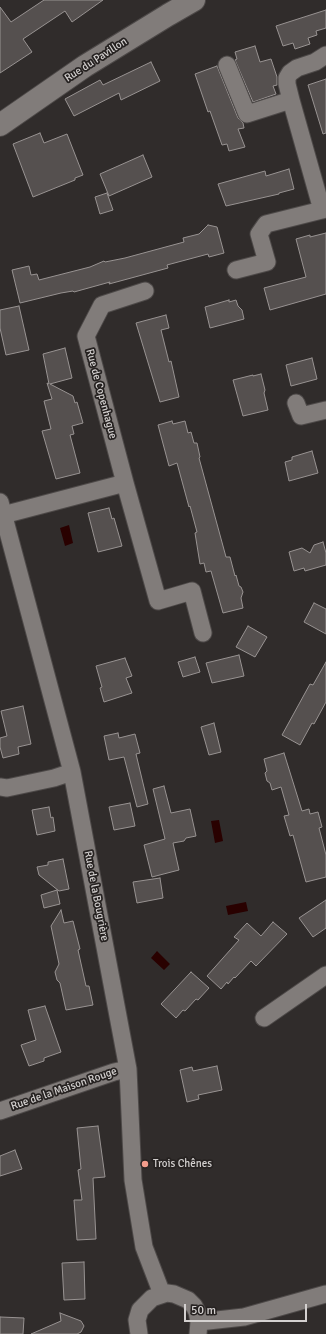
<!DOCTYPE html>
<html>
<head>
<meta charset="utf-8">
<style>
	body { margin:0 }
	#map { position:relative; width:326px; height:1334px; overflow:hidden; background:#302c2b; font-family:Signika,sans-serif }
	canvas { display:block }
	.scale { position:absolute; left:184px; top:1304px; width:123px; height:18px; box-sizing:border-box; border:2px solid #d4d1d0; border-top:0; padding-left:5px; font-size:12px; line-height:14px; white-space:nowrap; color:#d4d1d0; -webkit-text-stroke:3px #262221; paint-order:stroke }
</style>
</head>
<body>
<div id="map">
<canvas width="326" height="1334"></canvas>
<div class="scale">50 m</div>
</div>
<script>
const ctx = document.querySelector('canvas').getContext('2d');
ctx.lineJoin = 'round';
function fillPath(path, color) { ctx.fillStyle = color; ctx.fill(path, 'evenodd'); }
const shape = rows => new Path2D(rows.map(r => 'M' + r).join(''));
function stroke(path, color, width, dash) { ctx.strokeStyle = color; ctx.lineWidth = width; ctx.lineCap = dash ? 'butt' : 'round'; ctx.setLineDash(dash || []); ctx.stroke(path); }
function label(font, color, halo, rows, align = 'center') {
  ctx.font = font + ' Signika,sans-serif'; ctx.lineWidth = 3.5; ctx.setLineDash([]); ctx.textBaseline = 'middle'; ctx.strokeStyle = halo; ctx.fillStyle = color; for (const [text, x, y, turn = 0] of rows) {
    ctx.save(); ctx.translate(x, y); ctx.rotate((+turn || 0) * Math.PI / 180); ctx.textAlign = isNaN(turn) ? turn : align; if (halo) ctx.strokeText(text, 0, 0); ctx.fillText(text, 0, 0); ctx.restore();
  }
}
fillPath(shape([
	[69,525,73,543,65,546,60,528],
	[219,820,223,841,215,843,211,821],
	[246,902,248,911,228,915,226,906],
	[157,951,170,964,164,970,151,958]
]), '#290100');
const building = shape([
	[44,0,103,0,72,22,65,11,23,39,32,52,0,73,0,7,11,22,44,0],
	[326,10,326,28,316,31,317,35,308,38,310,44,295,49,293,43,283,46,276,26,326,10],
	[255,46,260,62,271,59,277,77,277,85,273,86,276,94,253,102,235,60,237,59,235,52,255,46],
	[151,62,160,81,121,100,119,93,74,116,65,99,100,80,103,85,151,62],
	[217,66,238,118,243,123,244,128,238,129,245,147,229,151,227,144,222,145,210,111,208,112,195,74,217,66],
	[326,79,326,133,323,134,308,85,326,79],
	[40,133,44,143,67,134,83,175,75,178,75,180,33,197,13,144,40,133],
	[143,155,152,177,109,196,100,174,143,155],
	[289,169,294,189,279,193,279,194,226,206,218,184,265,171,266,176,289,169],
	[107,193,113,210,100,214,95,197,107,193],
	[208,225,217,227,224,253,209,257,208,254,167,265,168,268,109,284,110,282,74,292,73,291,61,293,20,303,12,270,29,266,31,275,37,274,39,280,90,267,104,261,105,262,125,258,184,242,183,238,199,234,208,225],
	[326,233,326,294,270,310,264,288,306,277,296,239,310,235,310,237,326,233],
	[229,300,229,302,236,300,238,306,242,310,244,319,210,328,205,307,229,300],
	[19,306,29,350,6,355,0,328,0,310,19,306],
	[166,315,169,328,161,330,169,362,171,361,179,397,160,402,136,323,166,315],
	[65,348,72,378,50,384,73,396,75,403,77,402,83,423,72,426,74,434,70,435,80,473,56,479,42,431,51,429,44,401,52,399,47,383,49,384,43,354,65,348],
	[312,358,317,379,291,386,286,365,312,358],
	[261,374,265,390,264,393,268,410,243,416,233,380,253,375,253,376,261,374],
	[172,421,173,424,185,421,188,433,191,432,194,443,197,443,200,457,199,458,226,557,230,557,235,576,236,575,239,586,241,587,243,592,241,598,243,608,223,613,211,571,206,572,204,563,200,564,195,533,197,532,190,506,189,507,177,463,169,466,158,425,172,421],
	[312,451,318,473,289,481,285,462,292,460,292,457,312,451],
	[109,508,112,519,114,518,122,546,98,552,88,513,109,508],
	[323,542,326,553,326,565,305,571,304,568,294,571,289,552,302,548,310,553,314,545,323,542],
	[314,603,326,609,326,634,304,622,314,603],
	[248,626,267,637,255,657,236,647,248,626],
	[239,655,244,676,212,683,206,663,239,655],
	[195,657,200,672,183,677,178,662,195,657],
	[125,658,132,676,126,678,132,693,104,702,100,688,102,687,96,666,125,658],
	[326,662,326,702,314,724,312,723,300,745,282,735,310,684,313,685,326,662],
	[23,706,31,744,18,747,19,754,3,758,0,747,0,738,7,736,1,711,23,706],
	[214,723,221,752,209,755,201,727,214,723],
	[118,733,119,738,135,734,140,753,136,754,148,804,137,807,124,757,109,760,104,736,118,733],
	[284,753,302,811,309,809,310,814,318,812,322,827,319,828,326,855,326,877,306,882,293,835,290,836,284,816,289,815,281,787,272,790,270,783,267,781,265,773,267,771,264,759,284,753],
	[164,786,171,813,190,809,196,836,186,838,184,841,173,843,179,870,152,877,144,845,165,839,153,789,164,786],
	[130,803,135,826,114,830,109,807,130,803],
	[49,807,51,818,53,817,55,831,37,835,32,810,49,807],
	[63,859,69,889,59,891,39,875,37,867,48,865,48,862,63,859],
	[160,878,163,898,137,903,133,882,160,878],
	[57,890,60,904,44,908,41,895,57,890],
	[326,900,326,928,313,937,299,918,326,900],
	[61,910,64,923,73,921,80,949,78,950,86,986,89,986,93,1005,66,1010,60,983,57,980,55,972,59,964,51,926,61,910],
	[273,922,287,934,256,966,251,961,235,978,234,977,228,984,227,982,221,989,207,976,239,940,234,937,247,923,261,936,273,922],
	[191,972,209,988,198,1000,196,999,185,1011,183,1010,176,1018,161,1004,191,972],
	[45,1006,61,1052,44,1058,44,1061,29,1066,21,1045,36,1040,28,1010,45,1006],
	[217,1066,222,1090,198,1095,199,1099,187,1102,180,1070,192,1067,193,1071,217,1066],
	[98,1126,105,1177,93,1178,96,1239,77,1240,74,1200,82,1200,78,1170,81,1169,77,1128,98,1126],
	[15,1150,22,1169,0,1176,0,1156,15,1150],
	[84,1262,85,1299,64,1300,62,1263,84,1262],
	[60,1313,81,1321,84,1326,81,1332,77,1334,31,1334,61,1321,60,1313],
	[0,1317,24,1318,23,1334,0,1334,0,1317]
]);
fillPath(building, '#55504f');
stroke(building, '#989392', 1);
const minor = shape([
	[227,65,247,114,291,100],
	[322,210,291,100,287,84,287,78,290,73,297,68,315,62,326,55],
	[236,270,267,262,259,234,266,224,326,209],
	[145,291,102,305,86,336,125,483,158,601,192,591,203,633],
	[296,403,301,416,326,410],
	[0,502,72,772,128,1069,133,1180,144,1247,162,1294],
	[3,515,125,483],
	[0,787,7,788,54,778,72,772],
	[264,1018,326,975],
	[0,1111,114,1072,128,1069],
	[199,1322,244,1317,326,1294],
	[139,1334,137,1320,140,1310,152,1298,167,1293,174,1294,188,1300,194,1306,197,1312,199,1322,198,1334]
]);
const tertiary = shape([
	[0,125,85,66,168,15,194,0]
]);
stroke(minor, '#4d4948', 19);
stroke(tertiary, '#4d4948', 24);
stroke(minor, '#817c7a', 17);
stroke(tertiary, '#817c7a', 22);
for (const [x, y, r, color] of [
	[145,1164,4,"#f49d8c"]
]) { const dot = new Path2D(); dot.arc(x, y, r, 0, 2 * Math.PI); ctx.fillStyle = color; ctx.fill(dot); stroke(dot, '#262221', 1.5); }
label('11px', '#d4d1d0', '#262221', [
	["Rue du Pavillon",96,60,-33],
	["Rue de Copenhague",101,394,75],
	["Rue de la Bougrière",96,896,79],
	["Rue de la Maison Rouge",64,1089,-19]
]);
label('11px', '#d4d1d0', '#262221', [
	["Trois Chênes",153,1164]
], 'left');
</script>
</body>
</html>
